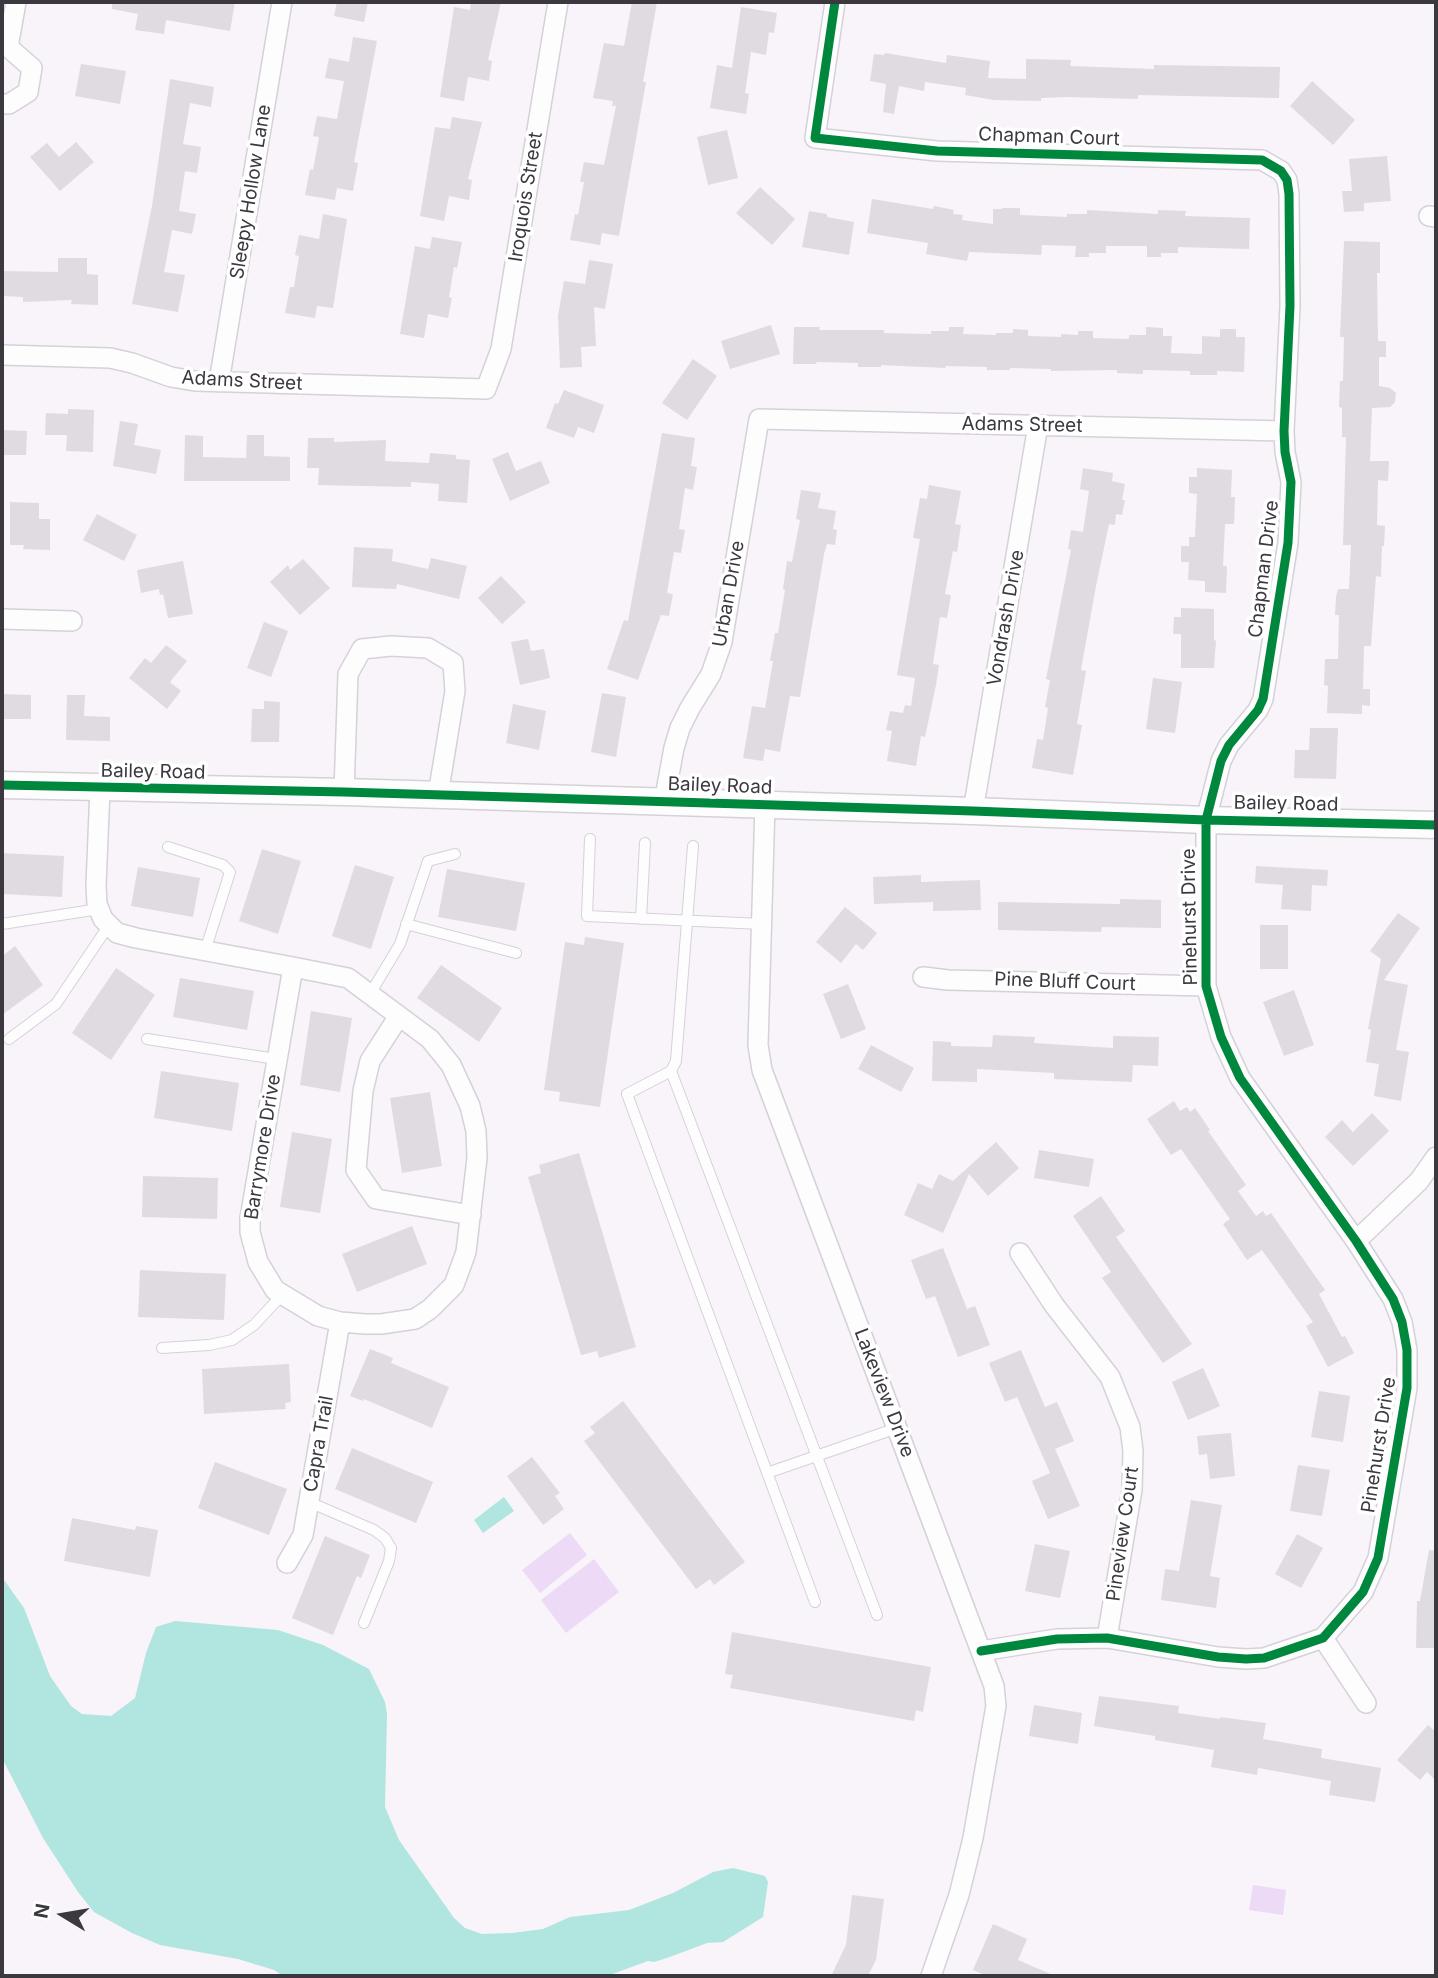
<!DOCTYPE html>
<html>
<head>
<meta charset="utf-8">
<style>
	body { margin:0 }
	#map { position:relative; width:1438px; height:1978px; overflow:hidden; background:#f8f4fa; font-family:Inter,sans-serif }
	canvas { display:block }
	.frame { position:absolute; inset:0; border:4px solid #3c3840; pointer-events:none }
	.north { position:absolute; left:28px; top:1880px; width:70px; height:70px; -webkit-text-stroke:5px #fff; paint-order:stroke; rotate:281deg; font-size:19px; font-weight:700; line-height:28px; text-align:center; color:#3c3840 }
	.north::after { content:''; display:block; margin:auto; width:24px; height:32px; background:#3c3840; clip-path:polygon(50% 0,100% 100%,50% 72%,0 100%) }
</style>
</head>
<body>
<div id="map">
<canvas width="1438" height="1978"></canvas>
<div class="frame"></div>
<div class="north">N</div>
</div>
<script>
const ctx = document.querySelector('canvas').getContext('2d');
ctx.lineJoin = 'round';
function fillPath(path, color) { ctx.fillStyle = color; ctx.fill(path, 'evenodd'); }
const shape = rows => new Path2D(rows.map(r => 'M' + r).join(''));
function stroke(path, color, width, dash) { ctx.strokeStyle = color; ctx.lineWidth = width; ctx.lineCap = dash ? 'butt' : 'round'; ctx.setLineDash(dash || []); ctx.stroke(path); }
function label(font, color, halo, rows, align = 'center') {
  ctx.font = font + ' Inter,sans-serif'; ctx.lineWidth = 7; ctx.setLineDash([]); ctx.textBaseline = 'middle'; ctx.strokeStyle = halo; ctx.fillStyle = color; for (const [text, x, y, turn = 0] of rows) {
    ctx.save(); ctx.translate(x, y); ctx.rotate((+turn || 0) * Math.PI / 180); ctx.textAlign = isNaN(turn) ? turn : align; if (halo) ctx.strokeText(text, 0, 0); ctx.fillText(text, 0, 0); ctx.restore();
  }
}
fillPath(shape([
	[570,1533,587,1555,540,1593,522,1570],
	[594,1559,619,1592,566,1633,541,1600],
	[1253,1885,1286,1890,1283,1915,1249,1910]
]), '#ecdaf7');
fillPath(shape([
	[504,1497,514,1511,483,1533,474,1520],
	[2,1577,24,1608,50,1676,71,1706,82,1714,111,1716,135,1698,146,1653,156,1627,175,1621,278,1630,323,1645,369,1669,385,1702,387,1714,385,1807,399,1840,454,1918,465,1928,482,1934,512,1933,543,1929,570,1917,629,1910,673,1893,713,1872,733,1868,765,1876,768,1882,763,1917,723,1942,707,1943,667,1958,654,1962,648,1961,607,1976,283,1976,274,1970,238,1959,160,1945,132,1933,94,1912,78,1892,43,1838,2,1758]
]), '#b0e5e0');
fillPath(shape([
	[112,2,235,2,230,31,166,20,164,34,135,30,138,14,112,9],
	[337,2,368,2,364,22,334,16],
	[471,2,501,2,488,60,492,61,489,81,468,77,464,101,440,97,454,7,470,10],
	[632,2,657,2,643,82,646,82,619,236,602,233,600,245,570,240,575,214,578,215,584,182,580,182,584,162,604,165,616,106,612,106,613,101,593,98,604,43,624,46],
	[741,7,777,13,774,33,769,32,766,55,751,52,745,93,749,94,746,114,710,108,717,65,732,68],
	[353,37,377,41,354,162,358,163,353,191,337,188,335,200,305,195,310,169,313,170,319,137,313,136,317,116,337,119,344,81,325,78,329,58,349,62],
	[885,53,946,63,947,55,990,61,988,78,1026,79,1026,59,1071,60,1070,66,1154,69,1154,65,1280,67,1279,98,1138,95,1138,99,1067,97,1041,98,1041,101,994,100,965,95,966,88,925,82,924,91,899,86,894,114,883,112,886,84,870,81,874,54,884,55],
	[81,64,126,71,120,104,75,96],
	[170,79,214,87,211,107,190,103,183,144,201,147,197,173,185,171,179,211,196,214,192,234,172,230,164,272,185,275,178,312,132,304,152,206],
	[1312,81,1355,120,1333,145,1290,106],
	[452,117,482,122,468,179,472,180,469,200,449,196,444,221,420,216,435,127,450,129],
	[727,130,738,178,708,185,697,137],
	[76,142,94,162,60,191,30,157,47,143,59,157],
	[1387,156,1391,201,1364,203,1364,211,1344,212,1342,191,1352,191,1349,159],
	[760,187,795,219,772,245,736,213],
	[872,199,933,209,934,206,954,210,953,214,963,215,962,220,993,224,993,209,1002,209,1002,208,1020,208,1020,215,1067,217,1067,214,1087,214,1087,210,1158,214,1158,210,1186,211,1185,216,1250,218,1249,249,1178,247,1178,253,1161,253,1161,257,1147,257,1147,246,1106,246,1106,253,1089,253,1089,257,1075,257,1076,246,1042,245,1041,255,969,252,967,261,926,254,928,243,867,233],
	[809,211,827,214,827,217,854,222,849,255,802,247],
	[323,214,347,219,333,308,317,306,315,318,285,313,290,287,294,287,299,256,295,255,299,235,319,239],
	[432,237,462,242,457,268,454,267,449,297,452,298,448,318,428,314,424,338,400,334,415,246,430,249],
	[1344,241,1380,242,1380,273,1377,273,1378,341,1386,341,1386,357,1379,357,1379,386,1390,388,1396,393,1395,402,1390,407,1372,408,1370,461,1389,461,1388,481,1378,480,1377,525,1385,526,1384,546,1382,546,1381,577,1376,576,1371,646,1364,646,1363,689,1370,689,1370,706,1362,705,1362,714,1327,713,1328,686,1324,685,1325,659,1338,659,1339,615,1335,615,1336,597,1338,589,1349,589,1351,545,1343,545,1346,437,1342,437,1342,408,1339,407,1340,381,1343,381,1344,337,1340,337],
	[58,258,87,258,87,274,98,275,98,305,71,304,72,300,23,302,23,297,2,296,2,271,58,272],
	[589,260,613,264,605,309,594,307,596,346,581,347,582,367,560,368,558,316,564,281,585,284],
	[771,325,780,354,730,369,721,341],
	[794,327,820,327,819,330,884,330,884,333,931,334,931,331,949,331,949,327,964,327,963,334,996,335,996,333,1013,333,1013,329,1028,330,1028,336,1061,337,1061,334,1078,335,1078,331,1093,331,1093,338,1129,339,1129,335,1146,335,1146,327,1163,328,1163,336,1172,336,1171,353,1202,354,1202,336,1220,337,1220,329,1236,329,1236,337,1245,337,1244,372,1217,371,1217,375,1190,375,1190,371,1143,370,1143,374,1117,373,1117,370,1051,371,1051,369,1010,368,1010,370,987,370,987,367,946,366,945,368,881,365,881,367,858,367,858,363,817,362,816,364,793,364],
	[693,359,717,376,687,420,662,403],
	[564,390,604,405,594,433,578,427,574,438,546,428,555,403,558,404],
	[68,409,94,410,93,452,66,451,67,435,45,435,46,413,68,414],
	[120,421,138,424,134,445,161,450,156,474,113,466],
	[2,430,27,431,26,455,2,455],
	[662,433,695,438,691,466,697,467,693,490,685,488,679,529,685,530,681,553,674,552,667,593,673,594,669,616,661,615,638,680,607,669,624,620,628,621],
	[185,435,203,436,203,457,246,458,247,435,264,435,264,456,290,457,290,481,184,481],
	[308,438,334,438,334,442,386,440,385,461,429,463,430,453,456,455,456,459,470,460,467,503,438,501,439,484,411,482,411,487,318,485,319,468,307,468],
	[508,452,516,471,541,461,550,483,510,501,492,459],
	[1083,468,1113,473,1112,481,1125,484,1122,500,1125,500,1122,515,1116,514,1115,525,1109,524,1096,586,1081,670,1086,671,1077,724,1082,725,1073,775,1032,768,1037,739,1043,740,1048,708,1045,707,1050,680,1046,679,1071,550,1068,549,1071,530,1083,532,1089,491,1080,489],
	[1197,468,1232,470,1231,497,1235,497,1234,524,1225,524,1223,566,1227,566,1226,593,1205,592,1205,581,1188,580,1189,562,1181,562,1181,546,1189,546,1189,537,1195,537,1197,494,1189,493,1189,477,1197,477],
	[929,485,961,491,955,524,961,525,957,552,953,551,945,594,951,595,947,618,940,617,933,664,939,665,936,685,925,737,921,736,916,766,887,761,892,731,886,730,890,711,903,713,905,705,911,706,915,678,897,675,920,539,913,538,920,498,927,499],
	[801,490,821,493,818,508,836,511,833,529,837,530,835,545,827,544,824,554,800,697,790,696,780,752,765,749,763,761,743,758,752,706,765,708,773,661,770,661,775,633,778,633,785,590,783,589,787,561,792,562,800,520,796,519],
	[10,502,39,503,39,519,50,519,50,550,23,549,24,545,10,545],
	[97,514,137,535,124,561,83,540],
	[354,547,393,549,392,561,428,569,431,558,467,566,459,599,397,584,396,589,352,587],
	[303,559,330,588,300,615,270,582,288,565,290,570],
	[183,561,193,614,168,618,163,594,160,595,159,589,141,593,137,570],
	[501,576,526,602,502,624,478,598],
	[1181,608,1214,609,1214,641,1216,640,1214,668,1181,668,1181,634,1173,634,1174,617,1181,617],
	[264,622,288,631,271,677,247,668],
	[528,639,531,651,544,649,550,678,520,685,511,642],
	[166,645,187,661,170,682,181,691,167,709,129,678,145,658,151,663],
	[1153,678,1182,682,1175,733,1146,729],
	[602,693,626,697,616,757,591,752],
	[2,694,31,695,31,719,2,719],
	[67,695,85,695,84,716,110,717,110,741,66,740],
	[264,701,280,702,279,742,251,742,252,709,264,709],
	[513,704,546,711,539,750,506,743],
	[1310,728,1338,728,1336,779,1294,778,1295,750,1309,750],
	[262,849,301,861,278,934,239,921],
	[2,853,64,856,62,897,2,894],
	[355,865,394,877,371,949,332,936],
	[1256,866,1328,870,1327,886,1312,885,1311,911,1281,909,1283,885,1255,883],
	[138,867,200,878,193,917,131,906],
	[447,869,525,883,516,931,438,917],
	[921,875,921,882,980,880,981,910,933,911,933,902,874,904,873,877],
	[1120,899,1161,900,1161,928,1102,927,1101,932,998,930,998,902,1120,904],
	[845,907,877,933,863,950,856,944,841,963,816,942],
	[1398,913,1420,928,1384,980,1408,985,1396,1050,1409,1052,1401,1101,1374,1096,1379,1064,1366,1062,1371,1030,1368,1029,1381,959,1370,951],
	[1260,925,1288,925,1288,969,1260,969],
	[585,937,624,943,600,1107,559,1101,560,1092,544,1090,565,942,584,945],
	[15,946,43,985,2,1015,2,956],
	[441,965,502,1008,479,1042,417,998],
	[116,968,155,995,111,1060,72,1033],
	[180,978,254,991,247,1030,173,1017],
	[848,984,866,1029,841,1039,823,994],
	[1294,990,1314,1045,1284,1056,1263,1002],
	[311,1011,352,1018,340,1092,300,1085],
	[993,1035,1035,1037,1034,1043,1113,1048,1113,1036,1159,1037,1158,1066,1133,1065,1132,1082,1054,1079,1054,1073,977,1069,977,1082,932,1081,933,1041,951,1042,951,1046,992,1047],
	[871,1045,914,1068,901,1092,858,1069],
	[161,1071,239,1083,232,1131,154,1118],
	[430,1092,442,1166,402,1173,390,1098],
	[1174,1101,1180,1111,1187,1107,1190,1112,1195,1108,1210,1130,1208,1131,1246,1185,1238,1191,1256,1216,1263,1211,1266,1216,1271,1213,1325,1290,1319,1294,1342,1337,1345,1336,1354,1353,1328,1367,1306,1326,1313,1322,1262,1250,1247,1260,1223,1224,1230,1219,1181,1149,1171,1155,1147,1119],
	[1372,1113,1389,1131,1353,1166,1325,1137,1342,1120,1353,1132],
	[292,1132,332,1139,320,1213,280,1207],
	[996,1142,1019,1168,988,1196,969,1174,943,1233,904,1215,918,1183,932,1189,939,1174,953,1181],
	[1039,1150,1094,1159,1089,1187,1034,1178],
	[579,1153,636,1347,599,1358,597,1351,581,1355,528,1177,541,1173,539,1165],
	[143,1176,218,1178,217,1219,142,1217],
	[1101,1196,1125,1231,1116,1237,1192,1344,1163,1363,1102,1278,1111,1272,1073,1216],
	[412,1226,427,1264,357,1292,342,1254],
	[943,1248,967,1309,975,1306,990,1345,958,1357,935,1296,926,1299,911,1260],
	[140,1270,226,1274,224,1320,138,1317],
	[370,1349,393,1358,391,1363,449,1387,432,1428,364,1399,363,1401,350,1396],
	[1021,1350,1045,1407,1057,1402,1074,1441,1055,1449,1080,1506,1048,1519,1032,1481,1050,1473,1017,1397,1005,1402,989,1363],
	[289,1364,291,1402,285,1403,286,1409,204,1414,202,1369],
	[1203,1368,1220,1406,1188,1420,1172,1382],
	[1319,1391,1350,1396,1343,1442,1311,1437],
	[623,1401,745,1562,714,1585,710,1579,696,1589,584,1441,595,1433,590,1427],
	[1231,1433,1235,1476,1210,1479,1207,1454,1199,1455,1197,1436],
	[352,1448,433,1482,416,1523,335,1489],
	[532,1457,560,1493,555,1496,564,1509,543,1525,507,1476],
	[215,1462,287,1489,269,1535,198,1508],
	[1298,1465,1330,1470,1322,1516,1290,1511],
	[1191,1500,1222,1505,1210,1576,1220,1578,1216,1608,1161,1600,1165,1569,1179,1571],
	[72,1518,135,1530,136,1526,158,1530,150,1577,64,1561],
	[1297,1534,1323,1548,1301,1588,1275,1574],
	[325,1536,370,1555,361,1578,357,1576,333,1635,292,1618],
	[1035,1544,1070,1551,1060,1598,1025,1591],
	[1429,1550,1436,1551,1436,1648,1416,1648,1417,1601,1420,1601],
	[732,1632,931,1667,923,1712,916,1710,914,1721,730,1688,733,1675,725,1674],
	[1099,1696,1179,1706,1178,1713,1220,1719,1220,1717,1266,1723,1263,1739,1322,1749,1321,1758,1381,1768,1375,1802,1329,1795,1331,1781,1258,1768,1257,1775,1211,1767,1214,1750,1155,1740,1155,1736,1094,1726],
	[1034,1705,1082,1713,1078,1744,1029,1736],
	[1428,1725,1436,1732,1436,1781,1427,1772,1420,1780,1397,1760],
	[852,1895,884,1899,876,1960,868,1976,831,1976,846,1945],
	[993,1924,1027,1939,1018,1960,1055,1976,987,1976,973,1970]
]), '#dfdbe1');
const lane = shape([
	[590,839,587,916,762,924],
	[693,846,676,1061,671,1071,627,1094,815,1602],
	[168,847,223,865,230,872,205,951],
	[641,919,645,843],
	[2,924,99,909],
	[406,924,516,953],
	[370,994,400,944,428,861,455,854],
	[9,1039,56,1004,109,925],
	[147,1039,276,1059],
	[671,1071,877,1615],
	[162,1348,209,1345,232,1340,254,1325,282,1295],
	[767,1473,897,1428],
	[309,1502,374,1530,385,1538,391,1548,389,1561,364,1623]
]);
const street = shape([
	[835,2,815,138,937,151,1262,160,1281,171,1287,180,1289,194,1290,306,1284,431,1285,452,1291,482,1288,543,1263,699,1258,710,1229,745,1221,761,1206,820,1206,986,1221,1037,1240,1078,1356,1241,1393,1299,1402,1322,1407,1350,1407,1388,1378,1558,1363,1592,1323,1638,1264,1658,1246,1659,1218,1657,1107,1638,1057,1639,981,1651],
	[8,47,16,2],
	[2,104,9,104,28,92,32,68,8,47],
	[1429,216,1436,217],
	[2,355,110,358,132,363,171,377,195,381,486,389,501,349,558,2],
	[219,382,282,2],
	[2,619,72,621],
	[100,788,96,886,97,904,103,919,117,933,136,938,293,967,250,1218,250,1232,258,1262,275,1290,318,1316,340,1322,365,1324,381,1324,415,1319,430,1309,454,1285,466,1252,477,1158,476,1131,470,1106,451,1065,430,1039,348,978,293,967],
	[344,792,348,674,362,649,391,646,428,648,453,663,455,691,438,795],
	[664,802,674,748,680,728,690,708,711,674,722,642,759,419,1284,431],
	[765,804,758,1045,762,1070,994,1686,996,1706,973,1838,959,1895,931,1976],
	[973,811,1038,425],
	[923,977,948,980,1206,986],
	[399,1016,370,1061,363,1091,356,1170,376,1199,471,1215],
	[1356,1241,1419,1181,1436,1157],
	[1020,1253,1054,1305,1110,1377,1130,1427,1133,1451,1132,1490,1107,1638],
	[287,1563,303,1535,340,1322],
	[1323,1638,1366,1703]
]);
const secondary = shape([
	[2,785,344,792,973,811,1206,820,1436,825]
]);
stroke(lane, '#d5d1d8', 12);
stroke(street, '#d5d1d8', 22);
stroke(secondary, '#d5d1d8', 29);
stroke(lane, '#fefdfe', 10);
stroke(street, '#fefdfe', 19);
stroke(secondary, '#fefdfe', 26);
stroke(shape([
	[835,2,815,138,937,151,1262,160,1281,171,1287,180,1289,194,1290,306,1284,431,1285,452,1291,482,1288,543,1263,699,1258,710,1229,745,1221,761,1206,820,1206,986,1221,1037,1240,1078,1356,1241,1393,1299,1402,1322,1407,1350,1407,1388,1378,1558,1363,1592,1323,1638,1264,1658,1246,1659,1218,1657,1107,1638,1057,1639,981,1651],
	[2,785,344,792,973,811,1206,820,1436,825]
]), '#00873e', 9);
label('19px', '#3c3840', '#fff', [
	["Chapman Court",1049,137,2],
	["Sleepy Hollow Lane",251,192,-81],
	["Iroquois Street",526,197,-81],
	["Adams Street",242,381,3],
	["Adams Street",1022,425,1],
	["Chapman Drive",1264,569,-83],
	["Urban Drive",729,594,-80],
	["Vondrash Drive",1006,618,-80],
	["Bailey Road",153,772,1],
	["Bailey Road",720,786,2],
	["Bailey Road",1286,804,1],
	["Pinehurst Drive",1190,917,-91],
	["Pine Bluff Court",1065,982,2],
	["Barrymore Drive",263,1147,-81],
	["Lakeview Drive",884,1393,69],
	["Capra Trail",319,1444,-80],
	["Pinehurst Drive",1379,1445,-81],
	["Pineview Court",1123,1534,-82]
]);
</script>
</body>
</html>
